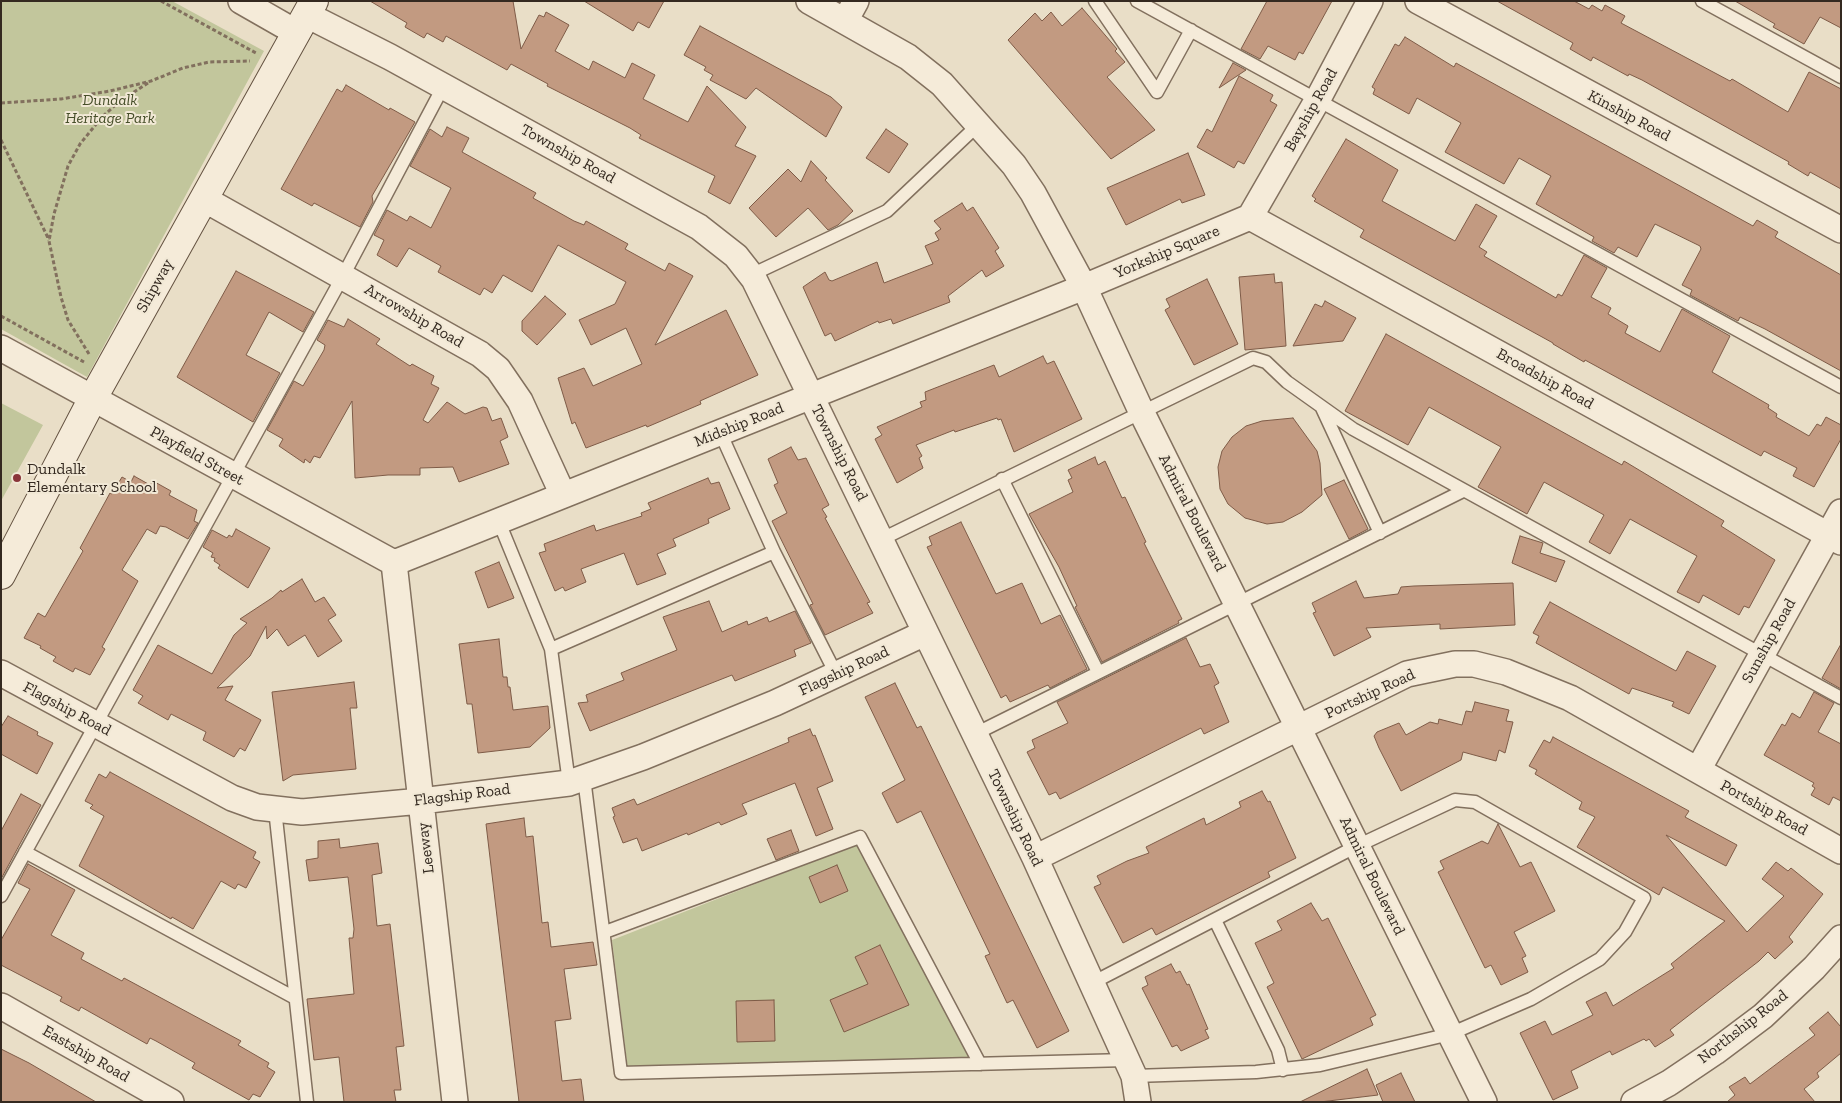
<!DOCTYPE html>
<html>
<head>
<meta charset="utf-8">
<style>
	body { margin:0 }
	#map { position:relative; width:1842px; height:1103px; overflow:hidden; background:#e9dec7; font-family:"Zilla Slab",serif }
	canvas { display:block }
	.frame { position:absolute; inset:0; border:2px solid #342920; pointer-events:none }
</style>
</head>
<body>
<div id="map">
<canvas width="1842" height="1103"></canvas>
<div class="frame"></div>
</div>
<script>
const ctx = document.querySelector('canvas').getContext('2d');
ctx.lineJoin = 'round';
function fillPath(path, color) { ctx.fillStyle = color; ctx.fill(path, 'evenodd'); }
const shape = rows => new Path2D(rows.map(r => 'M' + r).join(''));
function stroke(path, color, width, dash) { ctx.strokeStyle = color; ctx.lineWidth = width; ctx.lineCap = dash ? 'butt' : 'round'; ctx.setLineDash(dash || []); ctx.stroke(path); }
function label(font, color, halo, rows, align = 'center') {
  ctx.font = font + ' "Zilla Slab",serif'; ctx.lineWidth = 4; ctx.setLineDash([]); ctx.textBaseline = 'middle'; ctx.strokeStyle = halo; ctx.fillStyle = color; for (const [text, x, y, turn = 0] of rows) {
    ctx.save(); ctx.translate(x, y); ctx.rotate((+turn || 0) * Math.PI / 180); ctx.textAlign = isNaN(turn) ? turn : align; if (halo) ctx.strokeText(text, 0, 0); ctx.fillText(text, 0, 0); ctx.restore();
  }
}
fillPath(shape([
	[1,1,172,1,264,51,87,377,1,329],
	[1,403,43,425,1,501],
	[858,844,972,1060,628,1070,612,940]
]), '#c2c69c');
const building = shape([
	[370,1,513,1,521,49,539,15,544,17,546,12,569,25,555,51,589,70,593,61,625,78,632,63,655,75,643,99,688,122,707,86,746,127,735,146,756,156,730,204,708,192,715,176,639,138,641,135,630,128,547,86,548,84,511,64,507,70,446,36,443,42,427,33,424,38,405,27,407,23,370,1],
	[584,1,664,1,649,28,638,22,633,31,584,1],
	[1267,1,1332,1,1303,54,1299,52,1295,60,1268,46,1260,59,1241,49,1267,1],
	[1497,1,1574,1,1589,9,1592,5,1602,11,1605,5,1625,16,1621,23,1730,81,1732,79,1788,112,1809,72,1841,89,1841,189,1810,172,1808,176,1788,164,1789,162,1642,80,1629,74,1628,76,1593,57,1591,61,1570,49,1573,43,1497,1],
	[1735,1,1841,1,1841,28,1820,17,1804,44,1773,27,1775,24,1735,1],
	[1082,8,1117,49,1115,51,1125,62,1107,77,1155,130,1111,159,1008,40,1035,13,1042,21,1051,12,1062,26,1082,8],
	[700,26,831,97,842,107,826,137,756,88,746,99,710,80,713,75,704,70,706,67,684,55,700,26],
	[1405,37,1454,67,1456,63,1753,226,1757,220,1778,232,1775,237,1841,275,1841,371,1765,329,1740,317,1738,321,1690,295,1692,290,1682,285,1701,249,1700,246,1655,224,1637,257,1618,247,1614,253,1592,241,1594,237,1536,204,1551,176,1519,158,1504,184,1445,152,1461,123,1417,98,1409,114,1373,94,1375,89,1372,87,1395,44,1399,46,1405,37],
	[1233,63,1246,70,1219,88,1233,63],
	[1239,76,1273,95,1270,101,1277,105,1244,164,1238,161,1234,168,1197,147,1207,129,1212,132,1239,76],
	[346,85,389,110,390,108,415,122,372,196,373,202,360,227,314,203,312,206,281,189,337,89,342,92,346,85],
	[447,127,469,138,462,152,536,193,533,198,574,221,584,225,586,221,628,244,625,249,665,271,669,263,693,276,655,345,726,310,758,375,700,401,701,404,647,427,646,425,586,448,575,422,572,424,558,378,584,368,593,386,642,364,626,328,591,345,579,320,615,304,626,282,558,245,532,292,503,275,492,293,484,288,480,295,438,272,441,266,409,248,397,267,377,255,384,240,374,235,387,210,407,221,410,216,431,228,451,188,410,166,430,129,442,137,447,127],
	[886,129,908,144,889,173,866,158,886,129],
	[1346,139,1398,170,1382,201,1455,241,1476,204,1497,216,1479,247,1487,252,1484,256,1556,298,1558,294,1562,296,1584,255,1607,268,1591,297,1611,308,1608,314,1628,326,1625,333,1660,352,1682,309,1730,336,1712,372,1769,405,1768,408,1777,414,1776,417,1809,436,1817,424,1821,426,1826,417,1841,425,1841,439,1814,487,1793,476,1797,468,1764,451,1761,456,1585,360,1584,362,1553,344,1553,343,1360,237,1364,230,1314,201,1316,199,1312,196,1346,139],
	[1188,153,1205,195,1182,203,1180,199,1126,225,1107,188,1188,153],
	[811,161,827,178,825,180,853,211,838,225,828,230,808,208,776,237,749,208,788,169,801,182,811,161],
	[962,203,967,211,973,207,999,248,995,251,1004,266,986,277,982,270,948,296,950,302,893,324,891,319,879,323,878,321,835,341,831,333,825,336,803,287,825,272,829,280,832,281,877,262,884,283,933,264,925,246,939,240,935,233,941,229,934,221,962,203],
	[236,271,314,312,303,332,269,312,246,355,280,373,253,422,177,377,236,271],
	[1274,274,1275,283,1282,282,1286,346,1245,350,1239,277,1274,274],
	[1207,279,1238,344,1194,365,1165,310,1170,307,1166,299,1207,279],
	[545,296,566,314,537,345,522,331,522,321,545,296],
	[1325,301,1356,318,1343,341,1293,346,1315,304,1322,307,1325,301],
	[348,319,380,339,376,344,410,366,412,364,434,376,431,384,439,388,423,420,428,423,447,402,465,414,483,407,487,408,492,421,501,418,508,437,500,441,509,464,459,482,453,467,420,468,420,475,388,475,355,478,352,401,320,458,314,456,310,463,305,459,304,463,279,446,283,439,267,430,294,381,303,386,324,350,325,345,317,340,328,320,344,327,348,319],
	[1386,334,1622,465,1624,461,1724,521,1721,526,1775,560,1749,608,1744,606,1739,615,1703,595,1699,603,1677,592,1697,556,1630,519,1610,554,1589,542,1604,515,1544,482,1527,514,1478,487,1501,447,1429,407,1408,445,1345,411,1386,334],
	[1043,356,1047,364,1054,361,1082,419,1014,452,1001,419,998,420,997,418,955,432,954,430,916,445,922,456,919,458,923,468,897,483,875,439,882,435,877,427,922,407,920,402,926,400,925,392,994,365,999,377,1043,356],
	[1293,418,1317,451,1320,463,1322,495,1302,512,1283,522,1267,524,1245,518,1228,504,1220,489,1218,467,1222,451,1232,437,1246,426,1262,421,1293,418],
	[791,447,798,460,806,458,829,505,822,509,827,517,825,518,870,602,867,603,873,613,825,635,810,605,813,604,772,521,787,513,774,485,778,483,768,459,791,447],
	[1095,457,1098,465,1105,461,1122,498,1125,497,1146,542,1144,543,1182,619,1178,621,1179,623,1102,662,1075,607,1077,606,1059,567,1029,514,1073,492,1068,480,1072,478,1068,470,1095,457],
	[134,476,150,485,153,481,171,491,169,495,197,510,194,521,198,523,188,539,166,527,160,526,156,534,147,529,122,570,138,581,102,647,105,649,90,675,75,668,73,672,53,661,56,657,40,648,41,646,24,638,38,613,45,617,83,551,80,548,110,493,112,494,122,477,131,482,134,476],
	[708,478,711,484,719,482,730,509,708,519,709,523,673,539,676,546,657,554,666,574,637,585,624,553,581,569,586,582,565,591,563,587,555,591,539,553,546,551,544,544,594,525,596,531,642,516,641,513,651,509,648,503,708,478],
	[1344,480,1368,529,1349,539,1324,489,1344,480],
	[961,522,996,594,1022,583,1041,624,1060,615,1087,669,1050,688,1048,685,1010,702,1006,695,1001,698,927,547,932,545,929,537,961,522],
	[236,529,270,548,248,588,218,568,220,565,214,561,215,558,211,557,213,553,203,547,212,530,227,538,229,535,232,537,236,529],
	[1520,536,1543,543,1540,553,1565,561,1556,582,1512,563,1520,536],
	[499,562,514,598,488,608,475,572,499,562],
	[302,579,315,602,324,597,336,615,328,620,342,641,318,657,305,635,288,646,277,629,267,639,266,626,250,656,217,688,233,686,225,700,261,720,245,751,240,748,234,757,203,740,206,732,171,714,168,720,138,703,143,696,133,690,158,645,212,674,234,635,247,623,240,619,272,598,281,590,282,592,302,579],
	[1356,581,1364,598,1398,594,1401,587,1414,586,1513,583,1515,625,1440,629,1440,624,1366,628,1371,637,1334,656,1313,613,1316,612,1312,603,1356,581],
	[709,601,722,632,747,621,748,625,767,617,769,622,795,611,811,643,794,650,796,656,735,681,732,675,590,731,578,703,588,702,586,695,624,680,621,673,677,650,663,617,709,601],
	[1550,602,1676,671,1687,651,1716,666,1689,714,1672,706,1674,702,1632,688,1629,694,1536,643,1539,636,1533,633,1550,602],
	[1186,638,1200,667,1210,664,1219,683,1214,686,1229,722,1204,734,1201,728,1060,799,1056,792,1049,795,1027,752,1035,748,1032,740,1068,723,1057,702,1186,638],
	[499,639,503,677,507,677,508,687,510,687,513,710,548,706,550,728,530,747,478,753,472,704,467,704,459,644,499,639],
	[1841,644,1841,689,1822,678,1841,644],
	[354,682,357,708,350,708,356,769,293,775,283,781,272,692,354,682],
	[895,683,917,728,921,726,1069,1031,1037,1048,1013,1000,1007,1003,985,956,990,954,921,811,897,823,882,793,905,780,865,697,895,683],
	[1814,692,1834,703,1818,732,1841,744,1841,801,1833,797,1829,805,1811,795,1815,788,1812,786,1814,783,1764,755,1782,724,1785,726,1792,713,1800,718,1814,692],
	[1475,702,1509,710,1506,721,1513,722,1505,753,1499,750,1496,761,1463,752,1461,760,1401,791,1379,748,1374,736,1377,732,1399,723,1406,735,1430,722,1438,724,1439,719,1462,725,1466,711,1472,712,1475,702],
	[8,716,38,732,37,735,53,743,37,774,1,754,1,727,8,716],
	[810,729,813,736,815,735,833,781,817,788,833,829,816,836,795,783,742,804,747,814,721,825,719,822,688,835,687,833,642,851,637,838,623,843,613,817,615,816,612,808,634,799,637,805,789,742,788,738,810,729],
	[1553,737,1689,811,1685,817,1737,845,1726,866,1666,835,1747,932,1784,896,1762,879,1776,862,1788,871,1791,868,1823,894,1789,937,1793,942,1775,959,1768,952,1759,961,1670,1030,1674,1035,1655,1047,1649,1039,1646,1041,1644,1039,1612,1055,1610,1051,1571,1071,1578,1088,1553,1100,1520,1033,1545,1021,1552,1035,1593,1015,1586,1002,1606,992,1613,1006,1674,968,1671,964,1725,921,1663,887,1659,895,1577,847,1595,817,1579,809,1582,802,1535,774,1537,770,1529,766,1544,740,1550,743,1553,737],
	[110,772,256,852,253,858,260,862,246,888,238,884,235,889,221,881,193,929,172,917,171,919,79,866,104,816,90,808,93,805,85,801,99,774,106,778,110,772],
	[1262,791,1268,802,1270,801,1296,858,1268,872,1270,877,1156,935,1152,928,1123,943,1094,887,1101,884,1097,876,1127,861,1149,853,1146,847,1204,818,1206,825,1241,807,1239,802,1262,791],
	[21,794,41,805,1,879,1,831,21,794],
	[524,818,526,837,533,836,542,923,548,922,551,947,593,942,597,965,564,969,571,1019,555,1021,562,1081,581,1079,584,1102,519,1102,486,824,524,818],
	[1498,824,1520,867,1531,862,1555,911,1514,932,1526,956,1522,958,1528,972,1501,985,1491,965,1485,968,1438,872,1444,869,1440,861,1482,841,1488,844,1498,824],
	[791,830,799,851,776,860,767,839,791,830],
	[339,839,340,848,378,843,382,873,372,875,377,926,390,924,404,1046,396,1047,401,1090,394,1090,396,1102,344,1102,339,1057,314,1060,307,999,354,994,349,938,353,938,354,929,348,877,309,881,306,860,318,858,318,841,339,839],
	[28,864,75,890,51,935,84,953,81,959,122,981,124,978,241,1041,238,1045,269,1063,267,1067,275,1072,260,1097,253,1094,249,1100,192,1068,195,1063,156,1041,150,1038,147,1044,81,1007,79,1011,60,1001,62,997,1,965,1,940,30,889,18,883,28,864],
	[837,865,848,891,820,903,809,877,837,865],
	[1311,903,1322,921,1328,918,1376,1015,1370,1018,1373,1025,1302,1059,1267,987,1274,983,1255,943,1282,930,1277,921,1311,903],
	[880,945,909,1005,844,1032,830,1000,868,984,855,957,880,945],
	[1171,964,1176,973,1180,971,1187,985,1189,984,1208,1029,1205,1030,1209,1038,1181,1051,1177,1045,1172,1047,1142,988,1148,985,1145,977,1171,964],
	[774,1000,775,1041,737,1042,736,1001,774,1000],
	[1828,1012,1841,1027,1841,1053,1817,1073,1819,1077,1804,1089,1815,1102,1727,1102,1735,1095,1729,1087,1745,1077,1750,1084,1815,1035,1809,1028,1828,1012],
	[1,1049,29,1063,96,1102,1,1102,1,1049],
	[1367,1069,1378,1095,1320,1102,1300,1102,1367,1069],
	[1401,1073,1415,1102,1383,1102,1376,1085,1401,1073]
]);
fillPath(building, '#c29a81');
stroke(building, '#7e5b47', 1);
const lane = shape([
	[1095,1,1157,92,1191,30],
	[1137,1,1841,387],
	[1702,1,1841,77],
	[751,275,887,211,979,124],
	[1322,408,1380,533],
	[720,432,774,552,836,674],
	[1002,479,1098,672],
	[499,522,551,649,569,783],
	[882,539,1253,358,1266,362,1287,382,1353,429,1841,698],
	[551,649,774,552],
	[975,734,1463,491],
	[584,778,621,1073,1127,1060],
	[275,809,307,1102],
	[25,852,295,998],
	[1,896,343,276,443,87],
	[1215,920,1278,1050,1283,1070],
	[605,932,860,837,980,1064],
	[1092,983,1357,846,1455,800,1475,802,1644,898,1625,932,1600,959,1531,999,1450,1034,1320,1065,1256,1072,1134,1076]
]);
const street = shape([
	[241,1,297,33],
	[809,1,908,57,942,84,1014,165,1033,193,1084,287,1142,413,1484,1102],
	[1418,1,1841,230],
	[307,15,390,57,699,227,736,256,754,279,1035,858,1134,1076,1138,1102],
	[845,21,856,1],
	[204,199,480,354,498,369,520,401,563,495],
	[1250,217,1841,542],
	[1250,217,1318,99,1370,1],
	[1,348,394,563],
	[394,563,1084,287,1250,217],
	[394,563,455,1102],
	[1,673,232,798,257,807,302,812,421,801,569,783,643,757,775,703,925,633],
	[1698,770,1841,512],
	[1035,858,1407,674,1455,664,1474,664,1506,672,1570,698,1841,851],
	[1,1006,171,1102],
	[1634,1102,1669,1083,1715,1052,1763,1016,1814,968,1841,938]
]);
const secondary = shape([
	[1,575,93,398,314,1]
]);
stroke(lane, '#82705e', 15);
stroke(street, '#82705e', 28);
stroke(secondary, '#645241', 30);
stroke(shape([
	[161,1,256,53],
	[1,103,61,99,110,91,151,81,183,68,209,62,250,61],
	[1,140,49,240],
	[1,316,84,362],
	[89,354,68,320,61,297,49,241,54,214,68,166,80,144,102,117,120,101,151,81]
]), '#82705e', 3, [4, 2.5]);
stroke(lane, '#f5ebd9', 12);
stroke(street, '#f5ebd9', 25);
stroke(secondary, '#f5ebd9', 28);
for (const [x, y, r, color] of [
	[17,478,5,"#8a3539"]
]) { const dot = new Path2D(); dot.arc(x, y, r, 0, 2 * Math.PI); ctx.fillStyle = color; ctx.fill(dot); stroke(dot, '#f1e8d5', 2); }
label('italic 16px', '#464e29', '#f1e8d5', [
	["Dundalk",110,100],
	["Heritage Park",110,118]
]);
label('16px', '#342920', '#f1e8d5', [
	["Bayship Road",1311,110,-61],
	["Kinship Road",1629,116,28],
	["Township Road",568,154,29],
	["Yorkship Square",1167,252,-23],
	["Shipway",155,286,-61],
	["Arrowship Road",414,316,30],
	["Broadship Road",1545,379,29],
	["Midship Road",739,425,-22],
	["Township Road",839,453,63],
	["Playfield Street",197,456,29],
	["Admiral Boulevard",1192,513,63],
	["Sunship Road",1769,641,-61],
	["Flagship Road",844,671,-25],
	["Portship Road",1370,694,-25],
	["Flagship Road",67,709,28],
	["Flagship Road",462,795,-7],
	["Portship Road",1764,808,29],
	["Township Road",1015,818,64],
	["Leeway",426,848,-97],
	["Admiral Boulevard",1372,876,64],
	["Northship Road",1743,1027,-38],
	["Eastship Road",86,1054,30]
]);
label('16px', '#342920', '#f1e8d5', [
	["Dundalk",27,469],
	["Elementary School",27,487]
], 'left');
</script>
</body>
</html>
